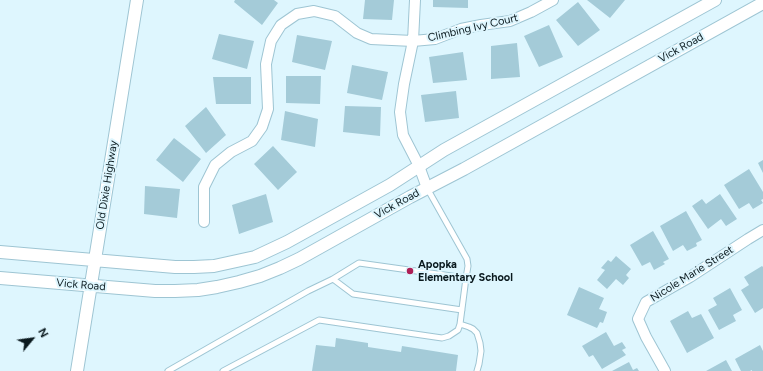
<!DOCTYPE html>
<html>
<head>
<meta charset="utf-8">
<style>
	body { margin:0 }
	#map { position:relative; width:763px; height:371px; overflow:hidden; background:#def6fe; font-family:Figtree,sans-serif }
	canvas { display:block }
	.north { position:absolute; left:12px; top:319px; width:40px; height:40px; -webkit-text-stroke:3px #def6fe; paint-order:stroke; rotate:61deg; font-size:11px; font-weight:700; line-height:16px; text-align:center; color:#0a191e }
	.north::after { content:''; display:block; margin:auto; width:14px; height:18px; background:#0a191e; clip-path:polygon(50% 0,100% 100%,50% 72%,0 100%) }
</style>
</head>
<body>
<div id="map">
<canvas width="763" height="371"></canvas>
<div class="north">N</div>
</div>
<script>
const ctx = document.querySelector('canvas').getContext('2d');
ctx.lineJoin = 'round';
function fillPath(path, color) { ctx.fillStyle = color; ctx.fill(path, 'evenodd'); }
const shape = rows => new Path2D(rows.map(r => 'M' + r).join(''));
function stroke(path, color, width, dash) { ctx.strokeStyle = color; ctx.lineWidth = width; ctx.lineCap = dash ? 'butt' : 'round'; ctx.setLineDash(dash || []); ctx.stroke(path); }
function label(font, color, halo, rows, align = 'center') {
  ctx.font = font + ' Figtree,sans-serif'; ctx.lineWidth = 4; ctx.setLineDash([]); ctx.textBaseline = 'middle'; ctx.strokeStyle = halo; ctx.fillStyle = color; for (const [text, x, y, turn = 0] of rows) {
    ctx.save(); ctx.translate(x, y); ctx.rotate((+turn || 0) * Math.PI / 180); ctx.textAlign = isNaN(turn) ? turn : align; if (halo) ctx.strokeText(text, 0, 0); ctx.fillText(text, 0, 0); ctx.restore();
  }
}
fillPath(shape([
	[235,0,274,0,278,3,262,25,234,2],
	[365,0,394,0,392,20,363,19],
	[433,0,468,0,468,8,433,7],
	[587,0,625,0,610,18],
	[578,2,600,30,578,46,556,20],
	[549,25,563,57,539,67,524,36],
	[219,34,254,41,247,69,212,59],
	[297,35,332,41,325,70,292,62],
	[517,43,520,77,491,79,491,46],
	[463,52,467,80,433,83,429,57],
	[352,65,388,72,382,100,347,93],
	[286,76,321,76,320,104,286,103],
	[213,77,251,77,251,104,216,104],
	[456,91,459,118,425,122,421,95],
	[345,106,381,107,380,136,343,132],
	[206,107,226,135,206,153,185,126],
	[285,111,318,119,315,147,281,140],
	[174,138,201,159,183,182,156,160],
	[273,146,297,172,278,190,254,164],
	[763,160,763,173,758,163],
	[749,169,763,192,763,199,761,200,763,203,753,209,749,203,739,209,724,185],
	[145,186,180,189,177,218,144,214],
	[266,194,273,222,239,234,232,205],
	[720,194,737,219,726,226,721,219,708,229,692,206,702,199,706,204],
	[686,211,702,240,696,243,697,246,687,251,683,245,673,251,660,226],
	[653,231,669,259,663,262,665,264,654,270,650,262,642,266,630,245],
	[616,256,631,269,626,275,629,278,623,285,616,279,607,289,597,280,605,270,601,268,608,260,611,262],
	[762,266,763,267,763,308,755,313,741,290,749,285,744,277],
	[579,287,604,298,599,309,607,312,603,323,600,322,597,328,567,315],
	[730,288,742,310,733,315,736,321,719,330,708,310,717,305,713,298],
	[688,311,692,318,701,314,714,338,687,353,670,321],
	[606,332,614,346,622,342,626,348,622,350,626,355,602,369,593,355,589,357,582,346],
	[336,338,368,343,368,347,401,352,402,346,458,355,456,371,312,371,316,345,335,347],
	[760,345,763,351,763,371,752,371,752,370,750,371,741,371,735,359],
	[726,360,732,371,706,371],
	[629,362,633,370,637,368,639,371,612,371]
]), '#a4cbd8');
const service = shape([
	[427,188,467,259,468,266,466,278],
	[333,279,353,294,462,310],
	[460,324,469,327,473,329,477,333,480,343,481,351,479,364,477,371],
	[168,371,308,291,333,279,359,263,466,278,460,324,458,330,449,336,442,338,319,320,223,371]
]);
const minor = shape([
	[415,0,413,41,404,84,400,112,403,135,419,166,427,188],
	[204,222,204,187,215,165,231,152,252,141,262,127,268,109,266,64,271,41,281,25,297,14,314,11,335,16,357,33,371,39,413,41,435,39,461,29,481,25,510,21,531,12,553,0],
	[665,371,646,337,638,319,646,302,690,277,748,239,763,230]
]);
const tertiary = shape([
	[0,252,175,267,194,267,214,266,255,257,287,242,390,185,444,150,715,0],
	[0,278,155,291,175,291,198,290,217,287,239,282,260,276,280,268,299,259,410,197,464,169,763,3],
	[77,371,137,0]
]);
stroke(service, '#9ec5d3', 7);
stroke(minor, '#9ec5d3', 12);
stroke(tertiary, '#9ec5d3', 14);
stroke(service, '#fff', 5);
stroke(minor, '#fff', 10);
stroke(tertiary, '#fff', 12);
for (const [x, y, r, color] of [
	[410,271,4,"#ae1f56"]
]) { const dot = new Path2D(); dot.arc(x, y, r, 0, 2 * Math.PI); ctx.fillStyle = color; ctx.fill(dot); stroke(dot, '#def6fe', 1.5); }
label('11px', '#0a191e', '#def6fe', [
	["Climbing Ivy Court",473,28,-13],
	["Vick Road",681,48,-29],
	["Old Dixie Highway",107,185,-81],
	["Vick Road",397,204,-29],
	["Nicole Marie Street",692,274,-32],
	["Vick Road",81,285,5]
]);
label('bold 11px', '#0a191e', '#def6fe', [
	["Apopka",418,265],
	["Elementary School",418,278]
], 'left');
</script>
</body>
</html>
